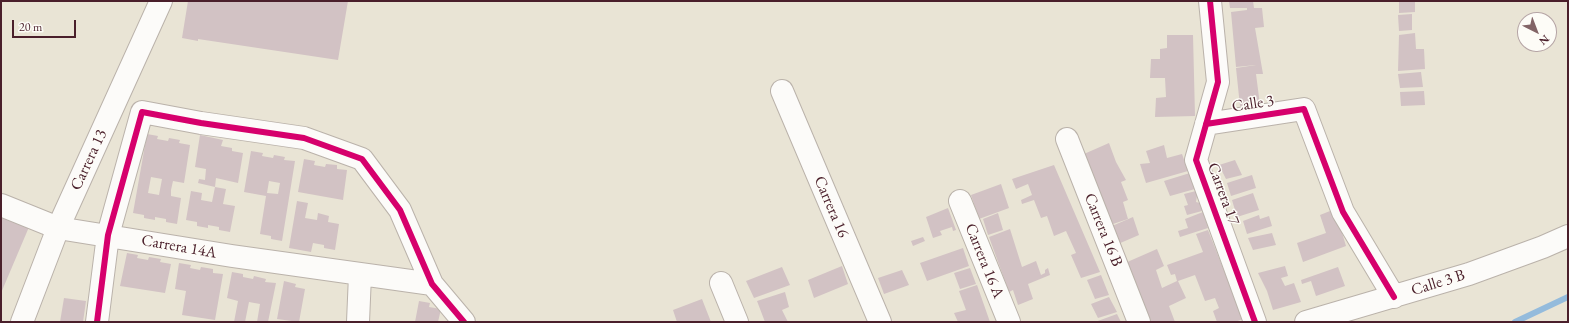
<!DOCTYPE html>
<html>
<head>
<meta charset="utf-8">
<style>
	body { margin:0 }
	#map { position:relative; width:1569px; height:323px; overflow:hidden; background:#e9e4d5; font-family:"EB Garamond",serif }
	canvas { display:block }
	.frame { position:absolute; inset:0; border:2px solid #4a1f2b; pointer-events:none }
	.north { position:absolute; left:1517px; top:12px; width:40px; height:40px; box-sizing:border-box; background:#fdfcf7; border:1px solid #b5a4a5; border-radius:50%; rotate:138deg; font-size:11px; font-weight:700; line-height:16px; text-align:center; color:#4a1f2b }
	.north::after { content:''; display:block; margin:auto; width:14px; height:18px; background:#826466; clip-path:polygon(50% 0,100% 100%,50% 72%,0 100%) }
	.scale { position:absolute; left:12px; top:20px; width:64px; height:18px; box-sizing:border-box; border:2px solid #4a1f2b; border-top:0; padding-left:5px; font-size:12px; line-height:14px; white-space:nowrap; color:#4a1f2b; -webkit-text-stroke:3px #fdfcf7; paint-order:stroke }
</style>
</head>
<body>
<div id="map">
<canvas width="1569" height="323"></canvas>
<div class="frame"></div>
<div class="north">N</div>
<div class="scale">20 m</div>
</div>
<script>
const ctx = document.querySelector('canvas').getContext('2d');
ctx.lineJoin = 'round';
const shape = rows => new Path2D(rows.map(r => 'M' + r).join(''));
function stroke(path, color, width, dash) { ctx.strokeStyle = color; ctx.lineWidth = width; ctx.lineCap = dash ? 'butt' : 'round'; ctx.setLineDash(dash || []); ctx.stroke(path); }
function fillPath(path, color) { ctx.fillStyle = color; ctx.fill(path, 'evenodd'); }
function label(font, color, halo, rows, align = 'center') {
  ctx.font = font + ' "EB Garamond",serif'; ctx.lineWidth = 3; ctx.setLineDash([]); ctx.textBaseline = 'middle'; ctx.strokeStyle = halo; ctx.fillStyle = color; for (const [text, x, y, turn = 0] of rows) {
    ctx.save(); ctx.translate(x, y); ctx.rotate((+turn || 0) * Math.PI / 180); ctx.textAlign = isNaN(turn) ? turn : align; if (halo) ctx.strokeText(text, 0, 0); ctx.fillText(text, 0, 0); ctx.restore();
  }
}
stroke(shape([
	[1515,322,1568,297]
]), '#94bbdc', 6);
fillPath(shape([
	[188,1,348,1,338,60,198,39,198,41,182,38],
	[1229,1,1253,1,1254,8,1262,8,1264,27,1255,28,1263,74,1256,74,1260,105,1240,106,1236,68,1256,65,1236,67,1231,12,1247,10,1247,8,1230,8],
	[1399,1,1415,1,1415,12,1399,13],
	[1412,14,1412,30,1399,31,1398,15],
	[1415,33,1416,49,1424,49,1425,69,1398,71,1399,35],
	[1167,35,1193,35,1195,116,1155,117,1156,98,1166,97,1165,78,1150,78,1151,59,1160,59,1160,49,1167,48],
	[1421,72,1423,87,1400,88,1398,74],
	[1424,91,1425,105,1401,106,1400,92],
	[147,134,158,136,157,139,168,141,169,138,180,140,179,143,190,145,184,183,173,181,171,190,171,196,181,198,177,224,166,222,166,219,155,217,155,220,144,218,144,215,133,213],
	[151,177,162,179,159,195,148,193],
	[200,135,223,140,221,146,232,148,232,151,243,153,238,183,216,178,215,187,198,183,199,179,205,180,206,169,195,167],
	[1109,143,1116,162,1126,180,1121,182,1128,200,1123,202,1128,219,1113,224,1084,154],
	[1164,145,1167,158,1182,154,1188,171,1146,183,1140,164,1150,163,1146,151],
	[251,151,263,153,262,156,273,158,274,155,285,157,284,160,295,161,282,241,271,239,271,236,260,234,266,196,244,192],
	[269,181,280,183,278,194,267,193],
	[304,159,315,161,314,165,325,167,326,164,337,165,337,169,347,170,343,200,298,192],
	[1235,160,1242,175,1226,179,1219,165],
	[1054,165,1100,272,1081,278,1071,255,1076,253,1066,231,1054,236,1047,216,1041,218,1034,200,1022,204,1021,200,1032,195,1028,184,1016,189,1012,179],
	[1190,173,1195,189,1170,196,1164,181],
	[1252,175,1256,188,1231,196,1227,183],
	[1001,184,1009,208,979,219,971,195],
	[215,187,226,189,223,204,235,206,230,232,219,230,219,227,208,225,208,228,197,226,197,222,186,220,191,191,202,193,201,200,212,202],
	[1196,191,1197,196,1196,202,1200,203,1202,211,1187,215,1184,206,1188,205,1184,194],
	[1253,193,1259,210,1237,217,1232,200],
	[297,201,308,203,305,218,317,220,318,213,329,216,328,222,339,224,335,250,324,248,324,245,313,243,311,252,289,248],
	[948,208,956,230,953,231,952,227,940,231,942,235,933,238,926,217],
	[1335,209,1346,246,1303,262,1297,243,1326,233,1320,215],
	[1203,212,1208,228,1180,237,1178,231,1188,228,1185,219],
	[998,213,1003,230,988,235,983,219],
	[1,214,29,227,1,293],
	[1259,215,1260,219,1269,216,1272,226,1247,234,1243,221],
	[1133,217,1139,235,1118,244,1112,226],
	[1010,229,1022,267,1036,261,1041,275,1045,273,1045,270,1048,268,1050,275,1028,284,1033,299,1018,305,1013,290,1009,292,989,237],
	[1208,230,1243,319,1235,322,1217,322,1213,311,1219,308,1215,298,1205,301,1195,275,1178,281,1186,298,1169,306,1175,322,1148,322,1125,263,1157,249,1164,266,1156,270,1162,288,1177,281,1175,274,1171,275,1167,265,1203,252,1196,234],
	[1272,233,1276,245,1253,250,1248,238],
	[923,237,925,241,913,246,911,241],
	[963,248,969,266,927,281,920,263],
	[127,253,138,255,137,258,148,260,149,257,161,259,160,262,171,264,165,293,120,286],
	[179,263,191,265,190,268,200,270,201,267,213,269,213,273,223,274,215,320,182,315,186,291,175,289],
	[842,266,848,284,814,298,808,280],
	[1285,266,1288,276,1281,278,1285,286,1294,283,1301,302,1273,310,1267,291,1258,273],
	[782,267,790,285,754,298,746,281],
	[1338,267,1345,286,1316,296,1311,281,1302,284,1301,280],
	[970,268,976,284,960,289,954,273],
	[902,270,909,285,884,294,878,278],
	[232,272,243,274,243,277,253,279,254,276,266,279,265,282,276,283,268,322,257,322,260,304,249,302,245,322,234,322,238,301,227,298],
	[1101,275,1109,295,1095,299,1087,280],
	[284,281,296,284,295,287,305,289,299,322,277,319],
	[977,285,990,322,958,322,954,313,966,310,959,291],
	[785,292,789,307,782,310,788,322,765,322,757,301],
	[1109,297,1117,312,1098,318,1091,304],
	[64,298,86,301,83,322,60,322],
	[702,299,711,322,677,322,673,310],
	[419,301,430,303,429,307,441,309,438,322,415,322],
	[1117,314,1121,322,1095,322]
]), '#d2c2c4');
const street = shape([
	[1210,1,1218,82,1196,160,1255,322],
	[782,91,880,322],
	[1206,124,1304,109,1343,212,1394,297],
	[1067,139,1139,322],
	[960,201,1009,322],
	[1,205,58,228,232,256,432,284],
	[721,283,737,322],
	[97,322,108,235,142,112,201,123,304,138,362,159,400,210,432,284,464,322],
	[358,322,360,275],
	[1306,322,1469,274,1543,247,1568,236]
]);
const primary = shape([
	[22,322,58,228,161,1]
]);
stroke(street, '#bab2aa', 24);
stroke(primary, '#bab2aa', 24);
stroke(street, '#fcfbf9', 22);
stroke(primary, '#fcfbf9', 22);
stroke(shape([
	[1210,1,1218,82,1196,160,1255,322],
	[1206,124,1304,109,1343,212,1394,297],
	[97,322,108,235,142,112,201,123,304,138,362,159,400,210,432,284,464,322]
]), '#d6006c', 6);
label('16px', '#4a1f2b', '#fdfcf7', [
	["Calle 3",1253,104,-9],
	["Carrera 13",89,160,-65],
	["Carrera 17",1223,194,70],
	["Carrera 16",831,207,67],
	["Carrera 16 B",1103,230,68],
	["Carrera 14A",179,247,10],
	["Carrera 16 A",984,261,68],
	["Calle 3 B",1438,283,-17]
]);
</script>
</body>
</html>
